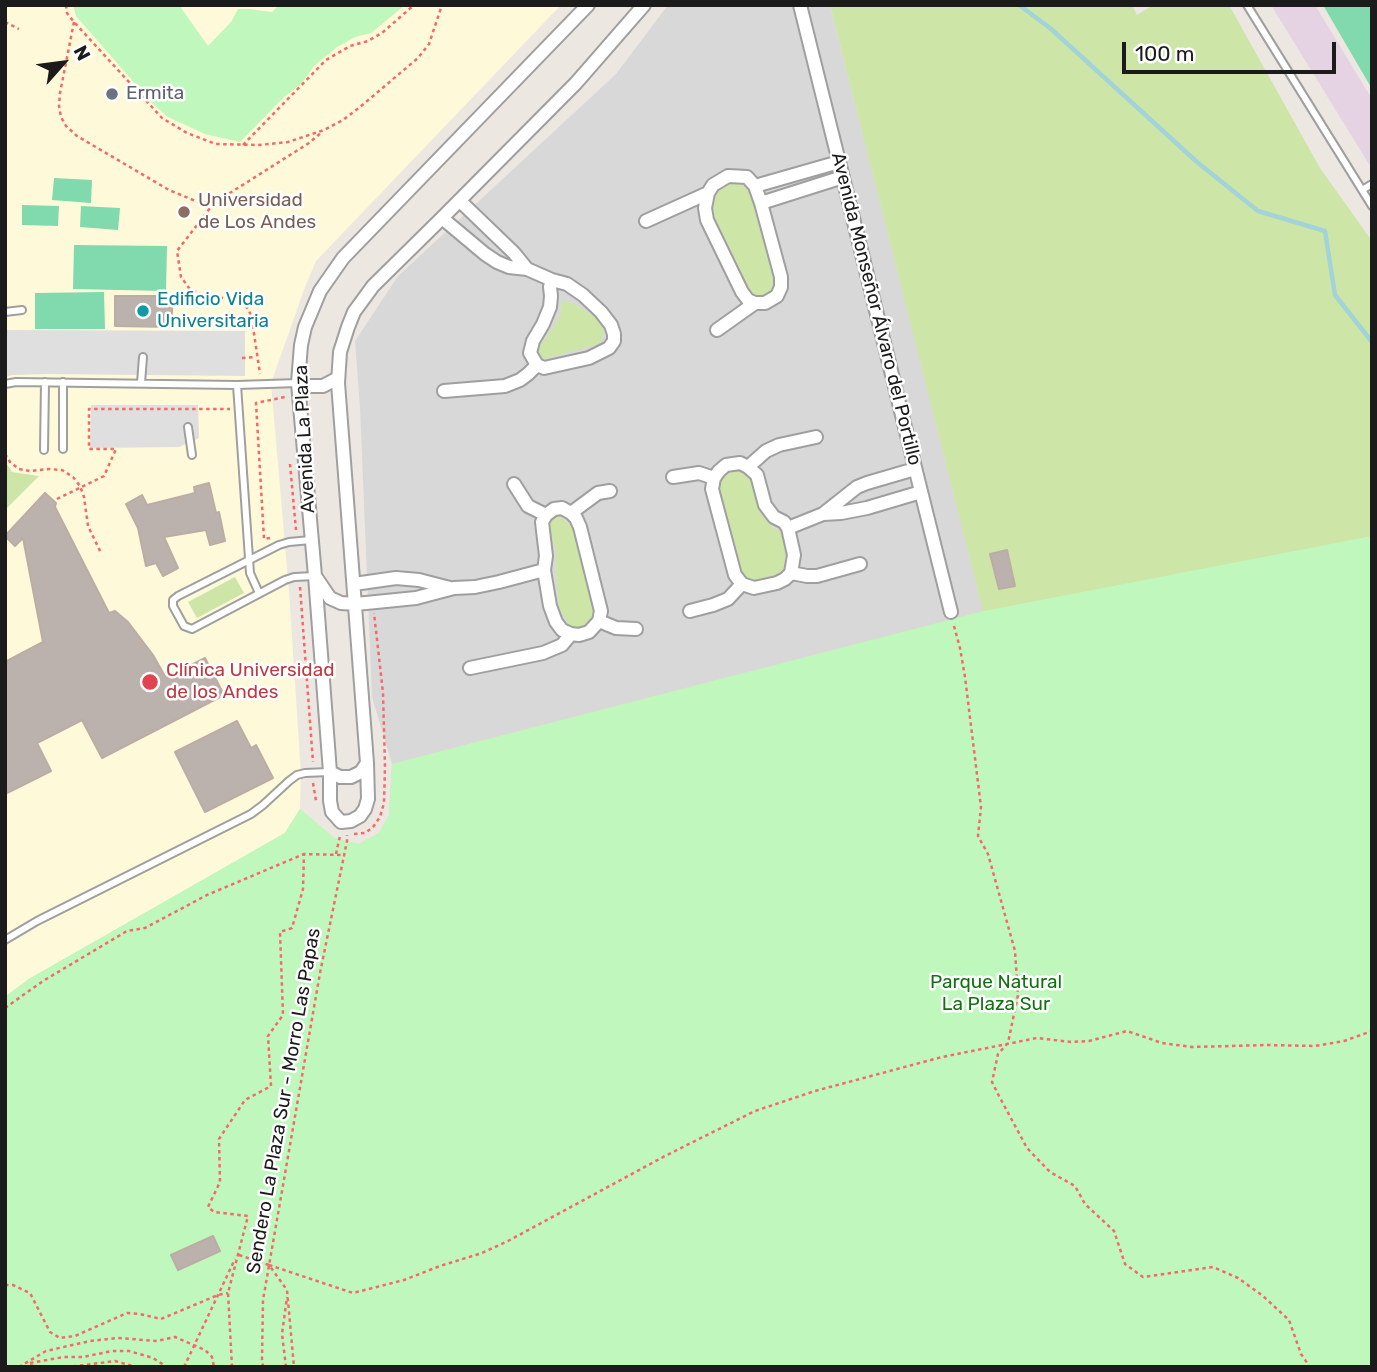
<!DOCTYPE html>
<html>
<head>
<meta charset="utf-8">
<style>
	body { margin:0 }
	#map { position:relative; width:1377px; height:1372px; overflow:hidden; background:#ece7e0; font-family:Rubik,sans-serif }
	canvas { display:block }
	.frame { position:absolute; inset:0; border:7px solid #1b1b1b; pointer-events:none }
	.north { position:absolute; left:28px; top:28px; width:70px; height:70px; -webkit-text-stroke:5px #fff; paint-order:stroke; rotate:62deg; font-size:19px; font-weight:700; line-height:28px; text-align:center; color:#1b1b1b }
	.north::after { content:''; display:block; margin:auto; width:24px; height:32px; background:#1b1b1b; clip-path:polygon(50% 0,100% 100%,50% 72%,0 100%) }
	.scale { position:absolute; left:1122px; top:42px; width:214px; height:32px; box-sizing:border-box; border:4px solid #1b1b1b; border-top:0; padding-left:9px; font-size:21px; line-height:24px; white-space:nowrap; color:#1b1b1b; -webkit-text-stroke:5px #fff; paint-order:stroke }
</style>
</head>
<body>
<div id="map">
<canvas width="1377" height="1372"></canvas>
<div class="frame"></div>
<div class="north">N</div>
<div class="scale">100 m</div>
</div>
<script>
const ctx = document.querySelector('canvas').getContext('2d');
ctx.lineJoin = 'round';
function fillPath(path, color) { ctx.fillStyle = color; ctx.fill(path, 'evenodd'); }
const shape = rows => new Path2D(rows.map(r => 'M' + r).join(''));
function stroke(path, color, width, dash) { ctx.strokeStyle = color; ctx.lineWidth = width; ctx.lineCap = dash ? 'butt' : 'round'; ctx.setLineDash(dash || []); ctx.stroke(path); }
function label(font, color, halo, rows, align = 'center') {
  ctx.font = font + ' Rubik,sans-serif'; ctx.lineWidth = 5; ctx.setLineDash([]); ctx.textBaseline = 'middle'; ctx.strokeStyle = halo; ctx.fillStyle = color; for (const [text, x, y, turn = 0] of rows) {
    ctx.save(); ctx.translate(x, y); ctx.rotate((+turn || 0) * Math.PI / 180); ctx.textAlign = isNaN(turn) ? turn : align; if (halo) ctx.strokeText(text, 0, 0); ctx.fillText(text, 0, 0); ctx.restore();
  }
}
fillPath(shape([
	[668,5,830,5,984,611,392,764,372,697,360,407,355,341,398,276,616,74]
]), '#d9d8d8');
fillPath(shape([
	[1271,5,1315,5,1372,99,1372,169]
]), '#e5d3e4');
fillPath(shape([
	[5,5,561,5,316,261,305,287,271,383,289,591,301,774,300,809,286,833,29,979,5,997]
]), '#fef9d8');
fillPath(shape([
	[830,5,1132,5,1137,15,1153,5,1229,5,1320,168,1372,241,1372,1367,5,1367,5,997,29,979,285,833,300,809,334,838,359,844,379,833,389,815,392,764,983,611],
	[738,181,749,191,774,278,772,294,756,300,747,293,711,210,715,192,725,184],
	[562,300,579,306,596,318,604,330,600,344,542,359,536,351,555,325,560,314],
	[5,461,12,472,39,476,5,510],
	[738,470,751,478,761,514,772,527,782,533,786,551,783,571,764,579,747,580,733,566,717,497,723,476],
	[559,516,574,528,596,616,584,628,570,627,559,607,556,574,556,550,546,521],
	[235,577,244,593,197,618,188,602]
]), '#cde6a7');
fillPath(shape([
	[73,5,179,5,208,46,231,22,238,9,249,9,272,12,279,5,405,5,371,33,355,37,337,47,314,66,301,84,284,97,240,142,205,134,168,117,152,103,76,16],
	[1372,536,1372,1367,5,1367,5,997,29,979,285,833,300,809,334,838,359,844,379,833,389,815,392,764,984,611]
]), '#bff7bd');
fillPath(shape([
	[1323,5,1372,5,1372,89],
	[54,178,92,180,91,203,52,200],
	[22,205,59,206,58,226,22,225],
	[81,206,120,208,118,230,80,227],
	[74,245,167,246,166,291,73,289],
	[104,292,105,329,35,329,35,293]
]), '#80daad');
fillPath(shape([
	[5,330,245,331,245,376,47,374,12,375,5,377],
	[91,405,198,405,199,438,179,447,90,448]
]), '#dfdfdf');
stroke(shape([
	[1019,5,1050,28,1197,162,1258,211,1325,231,1335,295,1372,342]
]), '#a2d3d9', 4.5);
const building = shape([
	[115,296,172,296,172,327,115,326,115,296],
	[209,483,216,513,219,512,225,541,210,545,206,530,164,537,178,568,163,576,156,563,146,566,138,528,126,504,142,495,147,505,195,493,194,487,209,483],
	[45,493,56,503,55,507,109,613,115,611,128,622,153,655,166,678,205,658,224,695,102,758,82,720,37,743,51,771,5,794,5,662,43,642,23,538,15,546,5,536,45,493],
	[1007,550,1015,586,999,589,990,554,1007,550],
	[237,721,251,748,256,745,273,778,205,812,175,752,237,721],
	[213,1236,220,1251,178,1270,171,1255,213,1236]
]);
fillPath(building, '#bcb2ad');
stroke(building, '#bdaca4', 2);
const lane = shape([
	[1247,5,1372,206],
	[1362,190,1372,184],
	[5,312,22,310],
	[63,382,63,449],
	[141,383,143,357],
	[5,384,16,382,237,385,298,383],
	[237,385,250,573,259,593],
	[188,427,192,455],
	[44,450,45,382],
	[311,540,289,542,279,545,178,596,173,600,173,606,184,626,192,629,285,580,294,577,315,576],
	[5,940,37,921,251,814,263,805,289,781,297,775,305,773,329,772]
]);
const street = shape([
	[588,5,343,258,320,291,305,327,301,345,298,383,315,576,330,772,330,801,332,812,341,822,351,821,360,816,365,809,368,799,367,763,338,383,340,352,348,327,354,312,373,286,442,218,576,83,644,5],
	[800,5,951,612],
	[728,176,747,177,755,186,761,203,781,277,781,287,777,296,765,303,755,303,748,300,742,292,707,220,705,208,708,193,713,185,728,176],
	[755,186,839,162],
	[460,201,514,253,527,269],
	[761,203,843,177],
	[442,218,485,254,497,262,509,267,527,269,552,280,567,284,583,295,601,312,611,325,614,334,614,341,609,348,589,358,544,368,537,365,530,353,533,341,543,324,550,307,551,296,550,287,552,280],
	[646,221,708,193],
	[717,330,755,303],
	[298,383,306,386,323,386,338,378],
	[444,391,505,386,520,380,528,374,537,365],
	[740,463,748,467,757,475,765,505,774,517,784,522,788,528,794,555,791,573,785,579,777,583,754,588,742,584,735,575,712,489,714,478,719,471,726,465,740,463],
	[748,467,766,451,779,445,816,437],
	[673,477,699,473,714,478],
	[514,484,528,506,546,515],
	[562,508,571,513,576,518,580,527,601,611,599,621,589,632,579,635,571,634,562,630,556,622,550,606,544,570,546,556,542,522,546,515,554,509,562,508],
	[571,513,598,493,610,491],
	[823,514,841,513,867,508,921,492],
	[788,528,823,514,857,487,867,483,915,469],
	[791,573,807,576,817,576,860,564],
	[315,576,330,598,341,603,356,604,416,598,454,588,475,587,499,582,544,570],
	[354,584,396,578,419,580,450,588],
	[690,611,713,605,728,599,742,584],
	[599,621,616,628,636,629],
	[470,668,543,653,562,645,571,634],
	[330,772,340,777,351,777,361,772,367,763]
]);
stroke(lane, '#9f9f9f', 10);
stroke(street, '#9f9f9f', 16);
stroke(shape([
	[66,5,67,13,74,22,162,118,187,133,216,144,259,145,288,142,324,130,343,120,360,107,418,58,429,44,442,5],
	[5,22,19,29],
	[74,22,60,93,59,106,61,117,66,126,77,136,169,190,198,202,214,203,309,143,322,132],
	[243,145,326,60,350,46,368,41,382,33,414,5],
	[214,203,177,251,181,277,189,288,202,295,236,300,244,304,249,310,252,320,260,374],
	[242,358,256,357],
	[5,454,10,462,19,469,30,471,49,469,62,470,73,477,80,486,84,497,88,526,101,553],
	[290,464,296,530],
	[57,499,104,476,116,449,89,449,89,409,230,409],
	[270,538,264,539,256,403,285,397],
	[300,587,313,762],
	[954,626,960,648,965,677,981,807,978,836,988,854,1015,951,1018,995,1008,1043,998,1054,992,1082,999,1096,1027,1148,1050,1172,1075,1186,1085,1204,1114,1231,1125,1264,1143,1277,1213,1267,1238,1278,1263,1296,1289,1320,1301,1354,1310,1367],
	[313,783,316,801],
	[354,834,365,833,373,827,380,817,384,803,385,767,383,693,374,613],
	[336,854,340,836],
	[5,1008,43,981,127,931,145,928,207,895,304,854],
	[239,1255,269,1265,287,1290,294,1367],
	[269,1265,353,1293,404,1280,440,1266,482,1253,508,1241,665,1156,755,1111,815,1091,942,1057,1037,1038,1071,1042,1089,1041,1127,1031,1162,1043,1192,1047,1268,1045,1315,1046,1344,1041,1372,1031],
	[5,1285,13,1285,30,1293,50,1332,60,1338,75,1336,127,1313,140,1314,161,1319,218,1295,228,1293],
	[30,1363,64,1357,83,1357,112,1351,129,1351,153,1358,167,1367],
	[30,1365,38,1367],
	[19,1367,46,1351,90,1341,118,1338,157,1341,175,1337,205,1350,212,1357,214,1367],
	[52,1367,77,1366,115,1361,136,1367],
	[184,1367,235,1259],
	[232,1367,228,1293,248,1216,214,1212,208,1207,220,1182,219,1139,245,1100,271,1086,268,1036,283,1015,280,932,292,928,303,889,304,854,343,855],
	[263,1367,262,1359,263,1300,320,973,347,841,347,835],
	[286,1367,282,1334,287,1297]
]), '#f4696a', 2.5, [3.5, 3.5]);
stroke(lane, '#fff', 6);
stroke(street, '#fff', 12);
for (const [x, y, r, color] of [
	[112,94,7,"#6b7280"],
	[184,212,7,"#8d6e63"],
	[143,311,7,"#0f9aa8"],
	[150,682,9,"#e0444e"]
]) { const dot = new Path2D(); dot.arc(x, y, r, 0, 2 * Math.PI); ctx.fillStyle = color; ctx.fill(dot); stroke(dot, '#fff', 2.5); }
label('19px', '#5b616d', '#fff', [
	["Ermita",126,94]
], 'left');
label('19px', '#785e54', '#fff', [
	["Universidad",198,201],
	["de Los Andes",198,223]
], 'left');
label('19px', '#0d838f', '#fff', [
	["Edificio Vida",157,300],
	["Universitaria",157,322]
], 'left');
label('19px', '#1b1b1b', '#fff', [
	["Avenida Monseñor Álvaro del Portillo",876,309,76],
	["Avenida La Plaza",305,439,-93],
	["Sendero La Plaza Sur - Morro Las Papas",284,1101,-80]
]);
label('19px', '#be3a42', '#fff', [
	["Clínica Universidad",166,671],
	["de los Andes",166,693]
], 'left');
label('19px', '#11730f', '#fff', [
	["Parque Natural",996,983],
	["La Plaza Sur",996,1005]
]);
</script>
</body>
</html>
